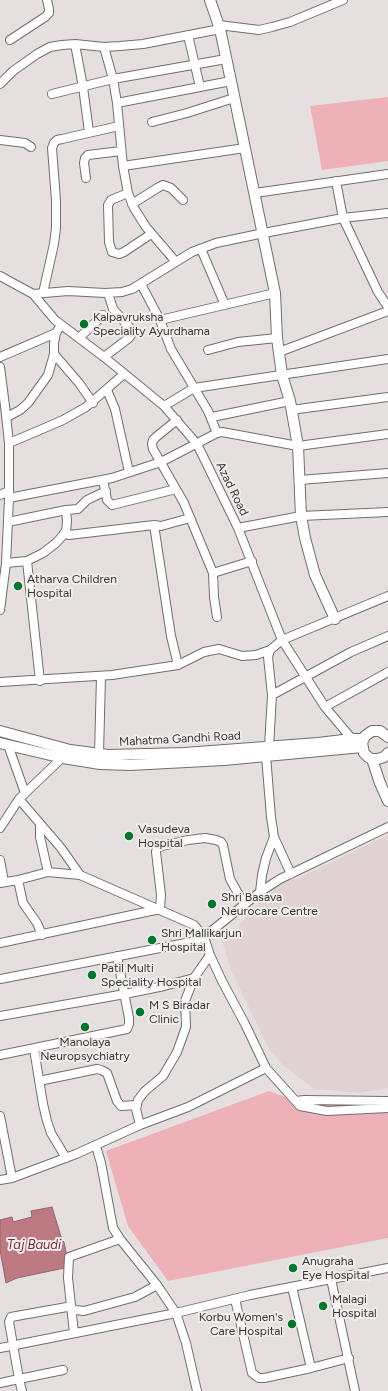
<!DOCTYPE html>
<html>
<head>
<meta charset="utf-8">
<style>
	body { margin:0 }
	canvas { display:block; background:#e5dfe0 }
</style>
</head>
<body>
<canvas width="388" height="1391"></canvas>
<script>
const ctx = document.querySelector('canvas').getContext('2d');
ctx.lineJoin = 'round';
function fillPath(path, color) { ctx.fillStyle = color; ctx.fill(path, 'evenodd'); }
const shape = rows => new Path2D(rows.map(r => 'M' + r).join(''));
function stroke(path, color, width, dash) { ctx.strokeStyle = color; ctx.lineWidth = width; ctx.lineCap = dash ? 'butt' : 'round'; ctx.setLineDash(dash || []); ctx.stroke(path); }
function label(font, color, halo, rows, align = 'center') {
  ctx.font = font + ' Figtree,sans-serif'; ctx.lineWidth = 4; ctx.setLineDash([]); ctx.textBaseline = 'middle'; ctx.strokeStyle = halo; ctx.fillStyle = color; for (const [text, x, y, turn = 0] of rows) {
    ctx.save(); ctx.translate(x, y); ctx.rotate((+turn || 0) * Math.PI / 180); ctx.textAlign = isNaN(turn) ? turn : align; if (halo) ctx.strokeText(text, 0, 0); ctx.fillText(text, 0, 0); ctx.restore();
  }
}
fillPath(shape([
	[388,835,388,1088,362,1093,314,1089,284,1066,270,1051,231,970,223,944,258,904,283,881,297,879]
]), '#e1d2d4');
fillPath(shape([
	[388,97,388,161,322,170,310,106],
	[269,1091,307,1105,388,1104,388,1238,168,1281,128,1226,106,1151]
]), '#efb1b8');
const water = shape([
	[52,1207,62,1240,64,1242,69,1267,17,1278,6,1283,0,1250,0,1220,12,1217,13,1222,32,1217,31,1211,52,1207]
]);
fillPath(water, '#be7a82');
stroke(water, '#96656b', 1);
const minor = shape([
	[219,25,259,30,272,27,290,22,343,0],
	[188,35,200,87],
	[10,40,45,17,49,13,49,9,47,0],
	[75,44,83,87,89,132],
	[104,47,113,79,117,103,123,166,128,193,134,208,146,227,176,262],
	[0,84,13,71,37,54,50,47,62,45,75,44,104,47,120,46,143,44,220,29],
	[52,94,113,79,226,59],
	[117,103,231,81],
	[152,122,187,113,234,98],
	[0,140,25,143,31,147],
	[123,166,245,148],
	[86,178,84,163,85,158,88,155,121,151],
	[336,181,343,218,378,292,388,307],
	[128,193,111,200,108,205,109,242,112,252,119,254,124,252,151,234],
	[255,193,388,174],
	[132,204,159,187,163,185,171,188,183,200],
	[201,249,225,305],
	[0,276,33,294,68,291,105,293,122,292,132,289,192,252,216,243,264,233,343,218,388,213],
	[141,284,160,320,171,349,208,411,217,433],
	[43,293,54,244,56,228,56,200,52,148,54,143,57,140,62,139,119,126],
	[33,294,55,320,104,357,164,406,197,444,238,528,282,640,325,707,352,739],
	[160,320,275,293],
	[79,338,103,315],
	[208,350,238,342,277,338],
	[279,352,388,311],
	[54,354,79,383,93,403],
	[0,357,56,333],
	[104,357,129,338,131,335,130,328,113,309,108,293],
	[0,367,5,406,9,443,9,498,6,563,0,610],
	[107,390,115,409,129,472],
	[164,406,194,388,388,359],
	[291,410,388,397],
	[7,417,20,410,28,403,48,375,54,354,54,343,56,333,61,325],
	[212,417,290,401],
	[177,420,156,437,153,440,152,444,153,449,184,503,213,573,214,597,217,617],
	[9,443,33,433,63,420,86,407,124,374],
	[103,480,107,500,112,505,176,489],
	[300,480,388,473],
	[0,495,9,491],
	[9,498,112,478,161,462,217,433,222,432,298,446,388,434],
	[8,522,66,510,78,509,87,500,106,491],
	[154,525,171,636,178,665],
	[238,528,301,516,388,512],
	[64,533,69,535,154,525,161,526,190,518],
	[27,561,40,681],
	[6,563,27,561,43,553,56,543,66,532,67,521,66,510],
	[213,573,252,561],
	[0,682,112,675,178,665,204,652,219,649,242,656,256,655,270,650,282,640,388,596],
	[272,695,351,652,388,636],
	[325,707,388,672],
	[8,745,25,793],
	[269,747,272,695,268,657,270,650],
	[99,754,101,676],
	[266,756,271,817,274,837,291,874],
	[19,799,61,848,80,875],
	[40,824,40,837,48,872],
	[0,828,19,799,65,755],
	[0,860,4,882],
	[18,880,23,903,37,923,42,935],
	[0,883,18,880,48,872,80,875,194,925,204,937,210,955,222,981,245,1024,266,1068,300,1106,327,1111,388,1108],
	[260,892,262,875,266,858,274,837],
	[0,943,160,909,161,895,156,852,157,848,162,846,188,840,205,838,216,840,221,842,223,845,230,879,244,904],
	[0,979,191,942,204,937,260,892,280,879,388,827],
	[0,1016,125,994,164,986,194,978],
	[34,1049,43,1104,47,1121,51,1133,66,1158],
	[0,1055,127,1029,129,1024,129,1018,117,956],
	[39,1081,97,1069,101,1070,107,1073,117,1101,121,1106,137,1105],
	[296,1101,304,1100,388,1101],
	[0,1116,12,1178],
	[140,1125,136,1109,138,1100,145,1091,163,1076,177,1052,186,1027,185,1001,194,978,210,955],
	[96,1146,101,1163,113,1228,120,1239,157,1285,176,1313,186,1343,197,1391],
	[0,1180,12,1178,76,1154,140,1125,188,1107,266,1068],
	[331,1279,355,1391],
	[292,1287,311,1368],
	[235,1299,252,1373,259,1378,264,1378,311,1368,349,1358],
	[74,1333,68,1278,69,1257,120,1239],
	[0,1348,176,1313,250,1295,388,1268],
	[0,1383,19,1379,9,1322,11,1317,67,1307,76,1310,84,1311,135,1297,157,1285],
	[22,1391,19,1379,63,1370]
]);
const major = shape([
	[210,0,220,29,231,81,275,293,277,338,282,375,290,401,298,446,301,516,305,538,315,575,335,619],
	[0,731,70,750,108,755,185,753,318,743,352,739,363,739],
	[388,737,380,731,372,731,365,736,362,743,364,753,368,757,372,759,378,759,384,757,388,753],
	[0,743,63,758,100,764,130,765,224,760,362,747],
	[372,759,380,783,388,801]
]);
stroke(minor, '#736e6e', 10);
stroke(major, '#736e6e', 12);
stroke(minor, '#fff', 8);
stroke(major, '#fff', 10);
for (const [x, y, r, color] of [
	[84,324,5,"#01782e"],
	[18,586,5,"#01782e"],
	[129,836,5,"#01782e"],
	[212,904,5,"#01782e"],
	[152,940,5,"#01782e"],
	[92,975,5,"#01782e"],
	[140,1012,5,"#01782e"],
	[85,1027,5,"#01782e"],
	[293,1268,5,"#01782e"],
	[323,1306,5,"#01782e"],
	[292,1324,5,"#01782e"]
]) { const dot = new Path2D(); dot.arc(x, y, r, 0, 2 * Math.PI); ctx.fillStyle = color; ctx.fill(dot); stroke(dot, '#f2eded', 1.5); }
label('12px', '#373535', '#f2eded', [
	["Kalpavruksha",93,317],
	["Speciality Ayurdhama",93,331],
	["Atharva Children",27,579],
	["Hospital",27,593],
	["Vasudeva",138,829],
	["Hospital",138,843],
	["Shri Basava",221,897],
	["Neurocare Centre",221,911],
	["Shri Mallikarjun",161,933],
	["Hospital",161,947],
	["Patil Multi",101,968],
	["Speciality Hospital",101,982],
	["M S Biradar",149,1005],
	["Clinic",149,1019],
	["Manolaya",85,1042,"center"],
	["Neuropsychiatry",85,1056,"center"],
	["Anugraha",302,1261],
	["Eye Hospital",302,1275],
	["Malagi",332,1299],
	["Hospital",332,1313],
	["Korbu Women's",283,1317,"right"],
	["Care Hospital",283,1331,"right"]
], 'left');
label('12px', '#373535', '#f2eded', [
	["Azad Road",232,489,64],
	["Mahatma Gandhi Road",180,739,-3]
]);
label('italic 13px', '#7e2a3b', '#f2eded', [
	["Taj Baudi",34,1245]
]);
</script>
</body>
</html>
